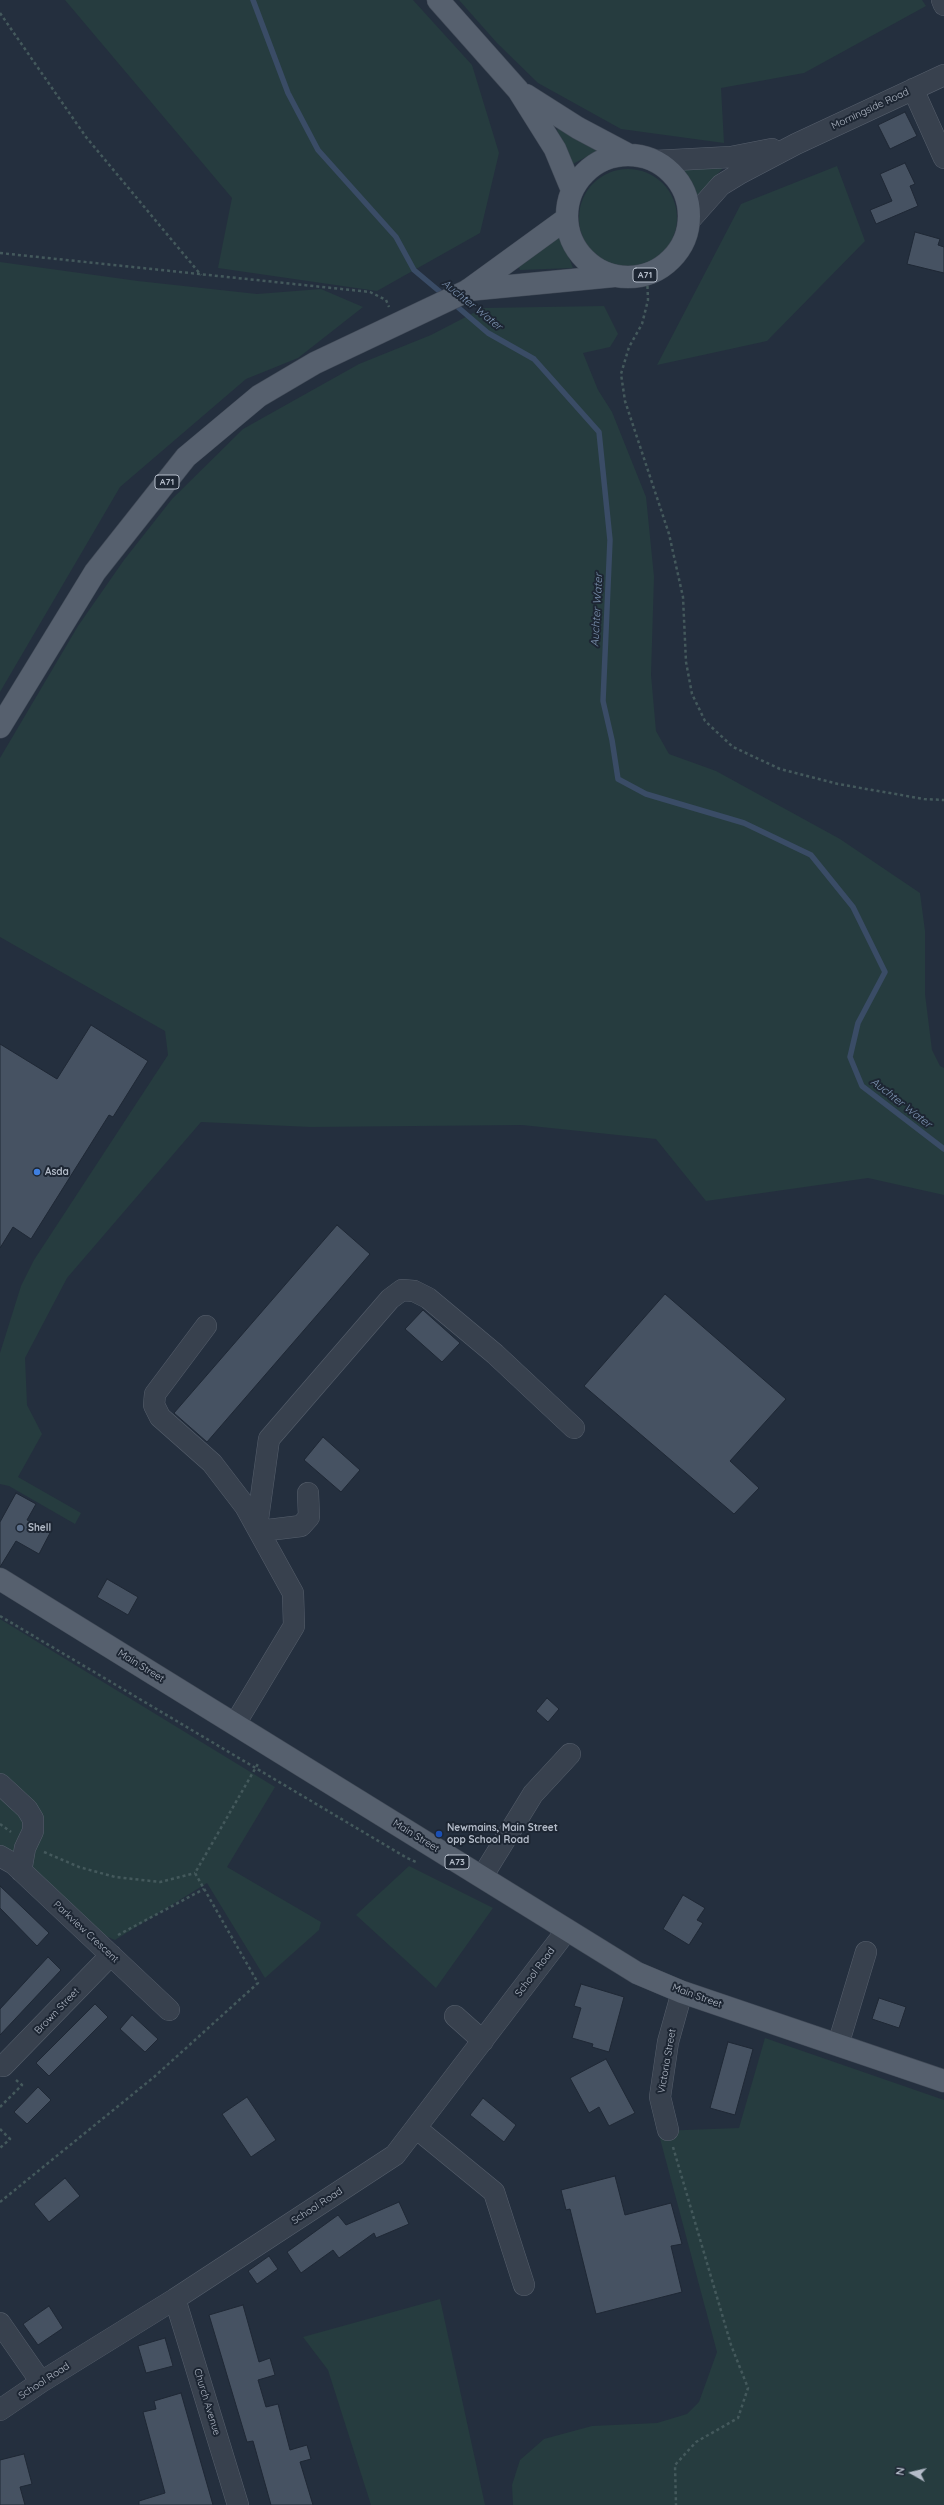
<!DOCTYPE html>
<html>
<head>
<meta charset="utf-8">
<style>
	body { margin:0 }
	#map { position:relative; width:944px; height:2505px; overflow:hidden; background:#242f3e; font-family:Quicksand,sans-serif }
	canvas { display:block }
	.north { position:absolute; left:892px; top:2453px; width:40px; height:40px; -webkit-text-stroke:3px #1d2633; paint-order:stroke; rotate:278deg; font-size:11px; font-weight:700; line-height:16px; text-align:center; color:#b4bcc9 }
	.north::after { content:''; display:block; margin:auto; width:14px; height:18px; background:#b4bcc9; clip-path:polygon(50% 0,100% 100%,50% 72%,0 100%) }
</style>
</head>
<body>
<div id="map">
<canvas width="944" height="2505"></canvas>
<div class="north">N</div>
</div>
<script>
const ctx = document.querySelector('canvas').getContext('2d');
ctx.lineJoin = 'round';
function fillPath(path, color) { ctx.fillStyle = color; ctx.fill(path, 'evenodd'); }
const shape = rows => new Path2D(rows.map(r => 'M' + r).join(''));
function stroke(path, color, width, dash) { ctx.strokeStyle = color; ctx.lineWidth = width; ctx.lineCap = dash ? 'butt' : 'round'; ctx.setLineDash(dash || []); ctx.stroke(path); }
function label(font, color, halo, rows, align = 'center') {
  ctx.font = font + ' Quicksand,sans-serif'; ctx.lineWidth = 4; ctx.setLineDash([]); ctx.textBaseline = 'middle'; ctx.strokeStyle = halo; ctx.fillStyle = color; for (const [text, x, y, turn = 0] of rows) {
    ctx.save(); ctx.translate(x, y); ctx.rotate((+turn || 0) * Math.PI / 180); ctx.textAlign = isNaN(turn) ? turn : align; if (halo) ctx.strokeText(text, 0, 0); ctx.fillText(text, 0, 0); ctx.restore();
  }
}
fillPath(shape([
	[65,0,413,0,472,65,499,153,480,233,377,291,218,268,232,198],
	[459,0,922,0,926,6,804,73,721,88,724,143,621,129,538,83,497,43],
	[559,128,601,149,571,165,557,130],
	[721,165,722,169,697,197,683,167],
	[837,166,865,241,767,341,657,365,741,204],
	'579 218a49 49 0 1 1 98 0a49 49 0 1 1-98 0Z',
	[559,231,573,268,520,270,518,265],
	[0,262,138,281,257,294,321,289,363,307,298,358,246,379,120,487,0,692],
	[604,306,618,334,610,347,583,353,598,390,612,412,646,497,654,577,651,675,656,731,669,754,716,771,840,839,920,893,925,931,925,994,932,1050,940,1066,944,1068,944,1195,868,1178,706,1201,656,1139,522,1125,311,1127,201,1122,67,1278,25,1358,27,1405,42,1434,18,1477,81,1513,75,1524,9,1486,0,1484,0,1353,21,1286,34,1260,168,1055,165,1031,0,937,0,758,78,626,124,560,172,499,243,429,359,364,431,335,483,308],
	[0,1619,275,1787,227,1867,321,1922,319,1930,265,1978,207,1883,115,1940,94,1931,0,1846],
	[409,1866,493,1908,436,1988,356,1915],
	[765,2038,944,2100,944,2505,513,2505,512,2485,520,2460,544,2439,592,2426,657,2423,687,2414,699,2402,717,2352,658,2131,739,2128],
	[440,2299,485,2505,371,2505,328,2370,303,2337]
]), '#263c3f');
stroke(shape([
	[253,0,288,93,318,150,396,237,414,270,445,296],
	[453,303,488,333,534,359,599,432,610,540,603,701,612,740,618,779,646,794,744,823,811,855,853,907,885,972,858,1023,850,1057,862,1086,944,1149]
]), '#3a4c66', 5.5);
const building = shape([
	[905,112,917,136,890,149,878,125,905,112],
	[905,163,915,184,910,186,918,206,876,224,870,210,892,201,880,174,905,163],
	[915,232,940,239,938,245,944,247,944,273,907,264,915,232],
	[91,1025,148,1061,113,1117,109,1115,31,1239,13,1227,0,1248,0,1044,57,1079,91,1025],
	[337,1225,370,1254,207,1442,174,1413,337,1225],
	[665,1294,786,1399,730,1461,759,1488,734,1514,584,1386,665,1294],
	[423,1310,460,1343,442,1362,405,1329,423,1310],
	[323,1437,360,1470,341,1492,304,1460,323,1437],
	[16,1493,36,1504,27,1520,50,1533,39,1554,16,1541,0,1567,0,1522,16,1493],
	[107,1579,138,1597,128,1615,97,1597,107,1579],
	[547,1698,559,1709,548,1722,536,1711,547,1698],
	[0,1886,49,1933,37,1946,0,1908,0,1886],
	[683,1895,705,1908,697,1920,703,1923,689,1945,663,1929,683,1895],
	[48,1957,61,1970,0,2035,0,2009,48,1957],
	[581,1984,624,1997,609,2052,592,2047,593,2044,572,2038,581,2008,574,2006,581,1984],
	[879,1998,906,2007,899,2028,872,2019,879,1998],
	[95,2004,108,2017,49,2076,36,2063,95,2004],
	[132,2015,158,2039,145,2052,120,2029,132,2015],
	[728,2042,753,2049,735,2115,710,2108,728,2042],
	[606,2059,635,2113,609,2126,599,2107,589,2113,570,2078,606,2059],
	[38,2087,51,2100,27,2124,14,2112,38,2087],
	[247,2097,276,2140,251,2157,222,2114,247,2097],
	[483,2098,516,2125,504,2142,470,2115,483,2098],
	[615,2176,625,2215,671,2203,682,2244,671,2246,682,2292,596,2314,570,2209,566,2210,561,2190,615,2176],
	[65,2178,80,2196,49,2222,34,2204,65,2178],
	[399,2202,409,2224,376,2238,374,2233,339,2258,333,2250,301,2273,287,2252,338,2215,346,2225,399,2202],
	[269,2256,278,2269,257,2284,248,2271,269,2256],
	[243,2305,259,2362,270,2358,275,2375,258,2380,266,2407,278,2404,290,2450,307,2445,311,2459,300,2462,313,2505,271,2505,253,2441,247,2442,209,2315,243,2305],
	[49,2306,63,2328,38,2345,23,2324,49,2306],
	[165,2338,173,2366,146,2373,138,2346,165,2338],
	[181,2393,213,2505,139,2505,139,2501,165,2493,143,2412,156,2409,154,2401,181,2393],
	[24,2454,32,2484,20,2487,25,2505,0,2505,0,2460,24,2454]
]);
fillPath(building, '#465262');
stroke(building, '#1f2835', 1);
const minor = shape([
	[942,0,944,5],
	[913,89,944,158],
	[655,161,731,157,772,149],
	[689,221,721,185,739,174,796,144,944,75],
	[206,1326,155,1394,154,1405,160,1417,212,1463,245,1506,293,1593,294,1626,235,1724],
	[257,1526,269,1439,390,1299,402,1290,414,1291,428,1298,495,1354,574,1428],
	[260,1531,301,1526,309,1517,308,1493],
	[0,1784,27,1809,33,1819,33,1831,25,1848,21,1871],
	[0,1856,14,1864,169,2010],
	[482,1877,533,1794,570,1754],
	[455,2016,483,2041],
	[838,2045,866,1952],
	[3,2066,111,1955],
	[416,2128,494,2192,524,2285],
	[668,2130,660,2097,668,2042,682,1992],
	[175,2299,238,2505],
	[0,2323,41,2382],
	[0,2410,41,2382,175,2299,395,2155,567,1930]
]);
const major = shape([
	[438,0,518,90,555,149,572,190],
	[526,95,578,128,627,154],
	'567 216a61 61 0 1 1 122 0a61 61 0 1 1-122 0Z',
	[468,290,614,276],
	[0,727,95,572,186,457,259,396,315,363,467,291,566,219],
	[0,1579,637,1973,682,1992,944,2081]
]);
stroke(minor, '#565f6c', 22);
stroke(major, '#414a57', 23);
stroke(shape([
	[0,13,86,137,201,275],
	[0,253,370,292,386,300,389,307],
	[647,274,648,300,642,324,629,347,621,374,625,401,669,534,683,597,686,662,692,694,705,721,733,747,780,769,838,784,924,799,944,800],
	[0,1616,407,1858,418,1863],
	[0,1824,11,1832],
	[44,1852,79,1867,115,1877,160,1882,195,1873],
	[118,1935,204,1889],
	[0,2107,22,2085,16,2080],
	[0,2129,10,2139,0,2148],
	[673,2147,731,2345,748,2388,738,2418,696,2442,675,2465,676,2505],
	[0,2202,154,2077,258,1983,195,1873,259,1762]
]), '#44595c', 2.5, [3, 3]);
stroke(minor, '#38414e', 21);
stroke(major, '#56606e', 22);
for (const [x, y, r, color] of [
	[37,1172,4,"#3f7fe0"],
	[20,1528,4,"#5c6f8a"],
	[439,1834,4,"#1a4fb4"]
]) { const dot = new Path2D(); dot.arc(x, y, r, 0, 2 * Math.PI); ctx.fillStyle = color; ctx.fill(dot); stroke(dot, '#1d2633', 1.5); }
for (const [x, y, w] of [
	[645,275,24],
	[167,482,24],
	[457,1862,24]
]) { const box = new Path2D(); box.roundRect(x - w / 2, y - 7, w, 14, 3); ctx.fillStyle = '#1d2633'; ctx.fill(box); stroke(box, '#b4bcc9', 1); }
label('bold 9px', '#b4bcc9', null, [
	["A71",645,275],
	["A71",167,482],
	["A73",457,1862]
]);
label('10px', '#b4bcc9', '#1d2633', [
	["Morningside Road",870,109,-25],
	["Main Street",141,1666,32],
	["Main Street",416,1836,32],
	["Parkview Crescent",86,1932,43],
	["School Road",535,1972,-53],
	["Main Street",697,1996,20],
	["Brown Street",57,2011,-46],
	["Victoria Street",667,2061,-80],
	["School Road",317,2206,-33],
	["School Road",44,2381,-33],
	["Church Avenue",207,2402,73]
]);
label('bold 10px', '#b4bcc9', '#1d2633', [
	["Asda",45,1172],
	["Shell",28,1528],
	["Newmains, Main Street",447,1828],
	["opp School Road",447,1840]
], 'left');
label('italic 11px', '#7c92b0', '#1d2633', [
	["Auchter Water",472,305,39],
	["Auchter Water",597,610,-87],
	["Auchter Water",901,1103,38]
]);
</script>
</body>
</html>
